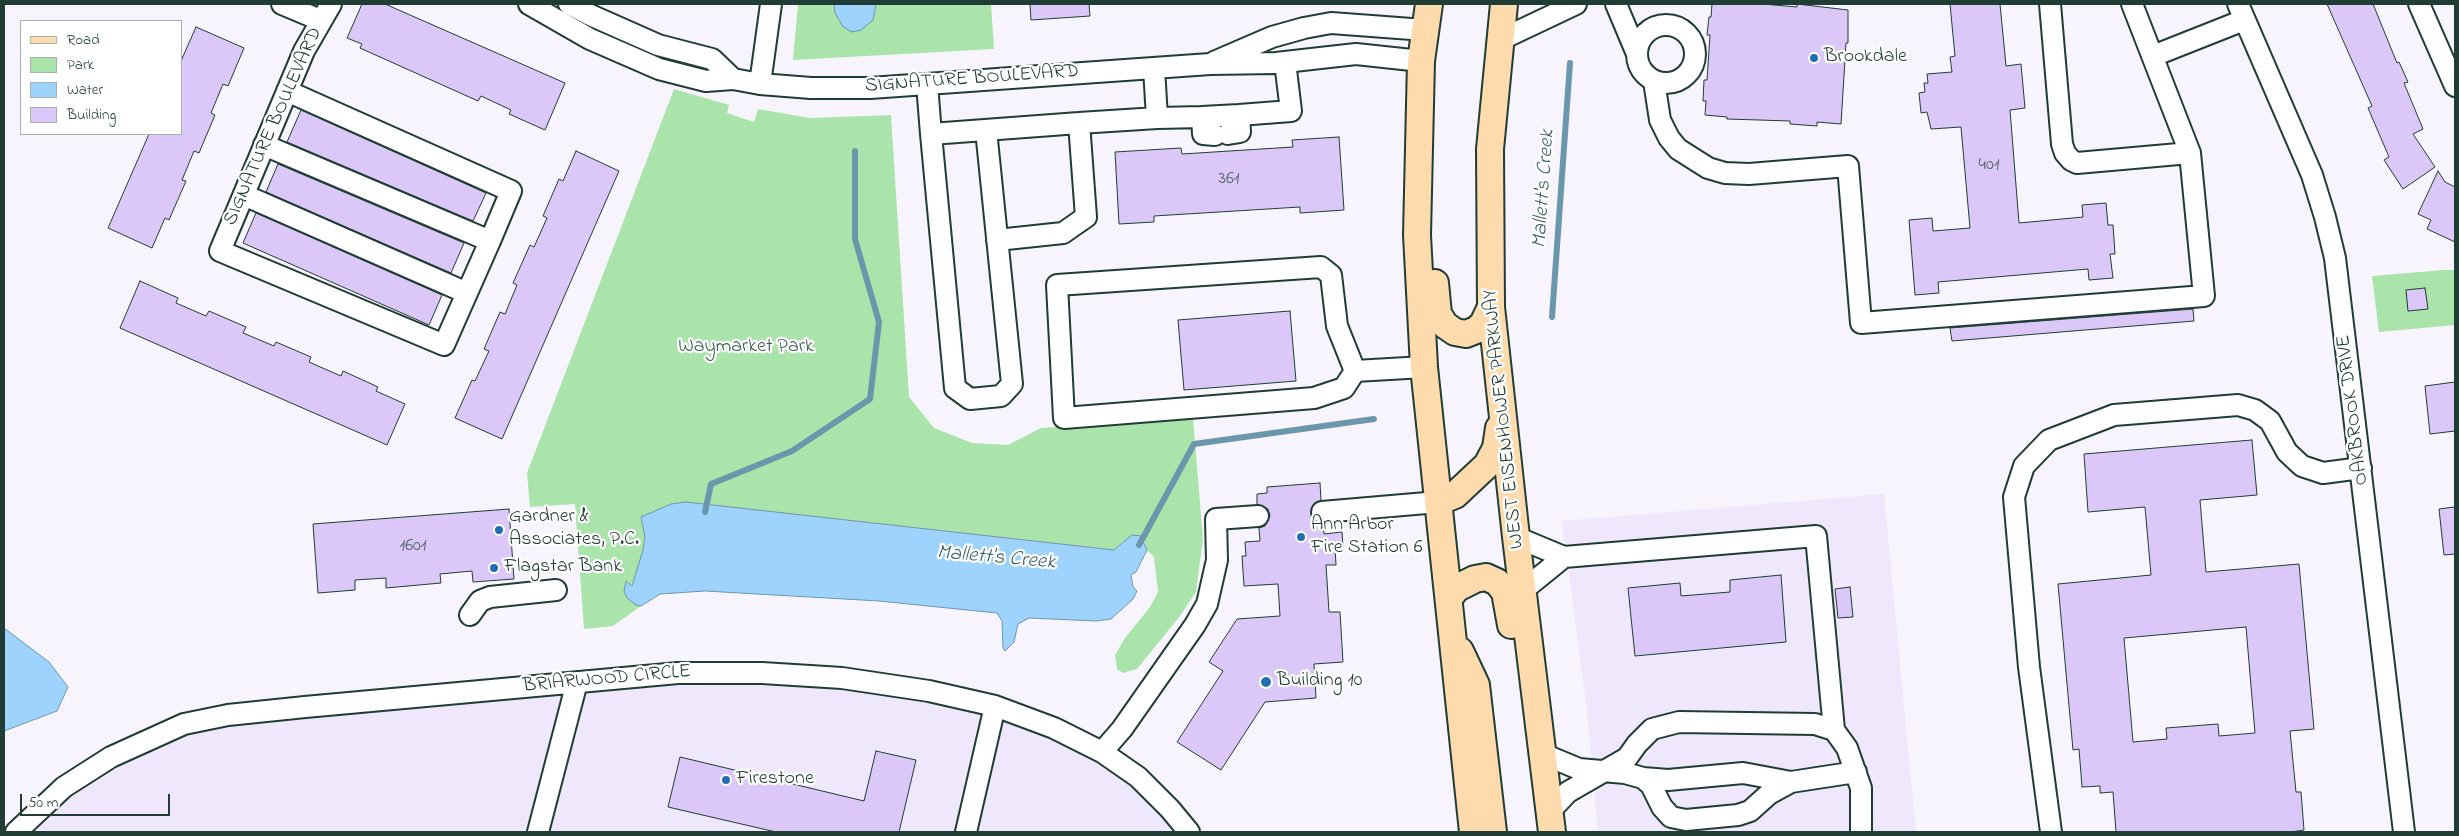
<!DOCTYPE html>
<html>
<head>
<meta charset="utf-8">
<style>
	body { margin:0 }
	#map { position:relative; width:2459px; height:836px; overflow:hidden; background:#f8f4fe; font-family:"Indie Flower",sans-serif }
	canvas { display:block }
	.frame { position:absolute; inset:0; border:5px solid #1f3d34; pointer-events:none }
	.legend { position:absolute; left:20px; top:20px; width:162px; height:115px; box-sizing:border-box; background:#fff; border:1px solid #a5b1ae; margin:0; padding:6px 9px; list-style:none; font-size:15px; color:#1f3d34 }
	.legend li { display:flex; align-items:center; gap:10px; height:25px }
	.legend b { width:25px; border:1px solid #a5b1ae }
	.scale { position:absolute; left:20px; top:794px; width:150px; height:22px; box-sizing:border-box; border:2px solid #1f3d34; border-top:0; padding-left:6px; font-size:15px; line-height:18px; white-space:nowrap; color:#1f3d34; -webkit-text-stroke:4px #fff; paint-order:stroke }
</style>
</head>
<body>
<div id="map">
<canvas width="2459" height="836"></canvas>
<div class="frame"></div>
<ul class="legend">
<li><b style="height:6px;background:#fedbac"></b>Road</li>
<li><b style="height:14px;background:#aae4aa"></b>Park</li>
<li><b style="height:14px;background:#9dd3fc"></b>Water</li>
<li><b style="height:14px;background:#dbc8f8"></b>Building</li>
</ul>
<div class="scale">50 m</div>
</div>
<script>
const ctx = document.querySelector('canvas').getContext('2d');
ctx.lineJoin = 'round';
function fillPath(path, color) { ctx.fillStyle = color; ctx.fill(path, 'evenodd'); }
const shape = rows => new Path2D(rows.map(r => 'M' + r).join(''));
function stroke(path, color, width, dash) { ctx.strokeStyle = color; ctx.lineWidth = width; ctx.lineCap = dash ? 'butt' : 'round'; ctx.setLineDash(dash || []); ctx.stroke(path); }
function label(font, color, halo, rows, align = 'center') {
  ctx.font = font + ' "Indie Flower",sans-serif'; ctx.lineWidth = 4.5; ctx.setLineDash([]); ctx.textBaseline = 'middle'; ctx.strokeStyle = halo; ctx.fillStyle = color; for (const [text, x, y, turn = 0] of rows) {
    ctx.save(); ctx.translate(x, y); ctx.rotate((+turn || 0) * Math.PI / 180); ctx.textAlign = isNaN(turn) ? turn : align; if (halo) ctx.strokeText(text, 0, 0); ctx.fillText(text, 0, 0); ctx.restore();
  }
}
fillPath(shape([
	[1884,494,1916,832,1598,832,1587,711,1562,521],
	[678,673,929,691,1102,752,1189,832,16,832,64,787,184,724]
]), '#efe7fc');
fillPath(shape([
	[798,4,991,4,994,49,793,60],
	[674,89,729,105,727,113,754,122,758,109,810,118,891,115,909,397,934,428,972,443,1008,445,1041,428,1193,418,1203,539,1196,592,1180,616,1137,669,1123,673,1117,669,1115,655,1125,638,1150,607,1158,592,1154,557,1147,550,1145,542,1132,535,1114,550,686,502,671,504,644,526,645,537,640,563,632,586,626,582,636,605,641,606,613,626,584,629,575,504,530,507,527,473],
	[2444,270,2455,270,2455,325,2379,332,2372,276]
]), '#aae4aa');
const water = shape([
	[834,4,876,4,873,20,861,30,852,32,843,27,835,13,834,4],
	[686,502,1114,550,1132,535,1141,536,1147,550,1136,572,1131,575,1133,587,1137,591,1133,599,1111,619,1096,621,1029,618,1018,624,1014,642,1005,651,1003,648,1002,621,997,613,879,601,705,591,660,594,641,606,636,605,627,598,624,591,626,581,632,586,643,550,645,537,641,517,671,504,686,502],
	[4,628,49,662,68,687,57,711,4,731,4,628]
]);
fillPath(water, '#9dd3fc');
stroke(water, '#6b97ac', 1);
stroke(shape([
	[1552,317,1570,63],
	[705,512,711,484,792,451,870,399,879,322,855,239,855,151],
	[1139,545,1194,444,1374,419]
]), '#6b97ac', 6);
const building = shape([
	[362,4,385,4,565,83,545,130,509,114,511,110,481,96,478,101,360,48,362,44,347,38,362,4],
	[1030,4,1089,4,1090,16,1031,20,1030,4],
	[1712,4,1763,4,1797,7,1797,4,1848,10,1848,43,1846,43,1841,124,1817,122,1817,126,1790,124,1790,121,1727,119,1727,117,1705,115,1706,101,1703,101,1704,80,1707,80,1710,35,1707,35,1709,17,1711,17,1712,4],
	[1950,4,2000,4,2006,66,2021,64,2025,108,2010,110,2019,223,2083,217,2082,205,2106,203,2108,225,2113,225,2115,254,2110,254,2113,278,2089,280,2088,269,1938,282,1939,293,1915,295,1909,220,1932,218,1933,231,1970,228,1961,127,1931,129,1927,112,1921,113,1919,93,1925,92,1924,83,1928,83,1927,74,1952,72,1950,57,1955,56,1950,4],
	[2327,4,2373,4,2397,63,2399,62,2408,82,2404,83,2423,129,2413,134,2435,167,2403,189,2384,160,2389,157,2368,108,2372,106,2327,4],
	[196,27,244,48,228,86,223,84,211,113,215,115,199,153,194,151,182,180,186,181,169,220,165,218,152,248,108,228,149,134,181,134,181,61,196,27],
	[301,110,486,193,473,221,287,142,301,110],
	[1339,137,1344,210,1300,213,1300,207,1154,216,1154,222,1119,224,1115,152,1181,148,1182,154,1293,147,1292,140,1339,137],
	[576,151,619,171,502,439,455,418,472,380,475,381,489,351,484,349,500,312,505,314,517,285,513,283,530,245,534,247,547,218,543,216,559,179,563,181,576,151],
	[278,164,464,243,451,273,266,192,278,164],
	[2438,171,2445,182,2455,187,2455,242,2427,229,2431,220,2418,214,2438,171],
	[256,213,442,295,429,325,243,243,256,213],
	[140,281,178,298,176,303,206,316,209,311,246,327,243,333,274,346,276,342,311,357,309,362,341,376,343,371,378,387,376,391,405,404,387,445,120,328,140,281],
	[2425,288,2428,309,2408,311,2406,290,2425,288],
	[2193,309,2194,321,1952,341,1950,328,2193,309],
	[1290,311,1296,381,1184,390,1178,320,1290,311],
	[2455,382,2455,431,2430,434,2425,386,2455,382],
	[2252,440,2257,495,2200,500,2206,572,2299,564,2314,729,2290,731,2296,792,2301,792,2304,830,2291,832,2116,832,2113,792,2100,793,2100,786,2082,787,2079,749,2073,750,2058,584,2151,575,2145,507,2088,512,2084,454,2252,440],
	[2246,627,2255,733,2219,736,2218,724,2166,728,2167,739,2133,742,2124,638,2246,627],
	[1320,483,1321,500,1312,507,1312,518,1317,522,1323,524,1324,534,1342,532,1343,547,1335,548,1336,565,1326,565,1329,612,1340,612,1343,662,1314,664,1316,698,1265,702,1221,770,1177,742,1223,671,1209,662,1237,619,1280,616,1278,584,1244,586,1242,556,1246,556,1245,542,1260,541,1259,528,1265,526,1270,516,1268,509,1257,504,1257,494,1267,493,1267,487,1320,483],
	[2455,507,2455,554,2444,555,2439,509,2455,507],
	[509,509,514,579,473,582,472,571,440,574,441,583,386,588,386,578,355,580,355,590,318,593,313,524,509,509],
	[1781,575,1786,642,1635,656,1628,588,1680,583,1681,596,1730,592,1730,580,1781,575],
	[1850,587,1853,617,1838,618,1835,589,1850,587],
	[876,751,916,760,899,832,776,832,668,807,680,757,864,801,876,751]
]);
fillPath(building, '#dbc8f8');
stroke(building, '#1f3d34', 1);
const minor = shape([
	[282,4,320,20],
	[529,4,590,39,659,69,706,81,733,79,760,84,811,88,870,88,1210,64,1276,63,1356,54,1421,61],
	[569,4,588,14,658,45,712,59,733,79],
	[1616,4,1637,54],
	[2050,4,2062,144,2065,153,2071,160,2077,163,2190,153],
	[2238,4,2312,175,2325,217,2335,258,2404,832],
	[2419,4,2455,86],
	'1637 54a29 29 0 1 1 58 0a29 29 0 1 1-58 0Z',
	[1500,40,1576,4],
	[2153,56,2244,20],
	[1214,62,1272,37,1304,28,1331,23,1425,30],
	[1154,68,1157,118,1202,117,1203,134,1215,135],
	[1654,81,1660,120,1669,138,1678,149,1708,168,1725,173,1749,174,1848,166,1861,323,2204,296,2190,153,2132,4],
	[760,84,771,4],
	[927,84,931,134,1079,123],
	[287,91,511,191,490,241],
	[1239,115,1291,111,1285,62],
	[1202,117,1239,115,1240,132,1228,134],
	[931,134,955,388,970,399,1001,396,1012,384,986,130],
	[264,145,490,241,444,345,220,251,304,51,331,4],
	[244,195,467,293],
	[997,240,1063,233,1086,217,1079,123,1157,118],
	[1355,371,1344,388,1314,398,1064,418,1057,285,1321,267,1331,275,1337,326,1355,371,1424,367],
	[1322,512,1438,502],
	[1516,537,1564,557,1816,536,1834,730,1847,748,1861,788,1861,832],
	[1522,591,1564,557],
	[470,615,480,601,490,597,556,590],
	[1102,752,1122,729,1195,625,1207,604,1217,560,1216,519,1258,516],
	[1543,754,1579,769,1625,773,1643,778,1668,780,1743,773,1791,782,1856,772],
	[1643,778,1651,785,1662,807,1671,817,1686,820,1738,815,1750,811,1769,794,1791,782],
	[1550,811,1568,792,1627,758,1637,744,1652,729,1679,722,1815,724,1834,730],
	[16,832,64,787,111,757,184,724,228,715,305,707,678,673,762,673,842,678,929,691,995,706,1054,728,1102,752,1138,777,1170,809,1189,832],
	[538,832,577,682],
	[966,832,995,706],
	[2051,832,2029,667,2014,497,2024,466,2049,440,2114,415,2238,405,2255,410,2270,421,2287,452,2302,466,2323,473,2361,468]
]);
const major = shape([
	[1429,4,1421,61,1417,235,1424,367,1473,832],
	[1504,4,1490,149,1491,307,1516,537,1552,832],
	[1435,283,1438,314,1445,325,1455,332,1466,334,1476,330,1483,324,1491,307],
	[1438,502,1455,495,1487,465,1496,448,1499,428],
	[1449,598,1457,588,1475,579,1486,577,1497,582,1505,592,1511,625],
	[1460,651,1476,685,1493,832]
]);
stroke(minor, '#1f3d34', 24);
stroke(major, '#1f3d34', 30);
stroke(minor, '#fff', 20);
stroke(major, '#fedbac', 26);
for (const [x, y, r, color] of [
	[1814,58,5,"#1f6fb2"],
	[499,530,5,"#1f6fb2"],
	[1301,537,5,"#1f6fb2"],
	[494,568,5,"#1f6fb2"],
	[1266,682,6,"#1f6fb2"],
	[726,780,5,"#1f6fb2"]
]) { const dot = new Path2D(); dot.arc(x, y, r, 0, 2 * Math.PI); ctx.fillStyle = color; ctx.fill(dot); stroke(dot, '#fff', 2); }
label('18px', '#4e6065', null, [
	["401",1989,166],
	["361",1229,180],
	["1601",413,547]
]);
label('20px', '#1f3d34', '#fff', [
	["Brookdale",1824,58],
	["Gardner &",509,518],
	["Associates, P.C.",509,541],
	["Ann Arbor",1311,526],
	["Fire Station 6",1311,549],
	["Flagstar Bank",504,568],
	["Building 10",1277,682],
	["Firestone",736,780]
], 'left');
label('20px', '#1f3d34', '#fff', [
	["SIGNATURE BOULEVARD",972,80,-4],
	["SIGNATURE BOULEVARD",274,127,-66],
	["OAKBROOK DRIVE",2354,410,-97],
	["WEST EISENHOWER PARKWAY",1505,419,-96],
	["BRIARWOOD CIRCLE",607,680,-5]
]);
label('20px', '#3b5e4c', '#fff', [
	["Waymarket Park",746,348]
]);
label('italic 21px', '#3e6266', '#fff', [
	["Mallett's Creek",1545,189,-86],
	["Mallett's Creek",996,559,5]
]);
</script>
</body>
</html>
